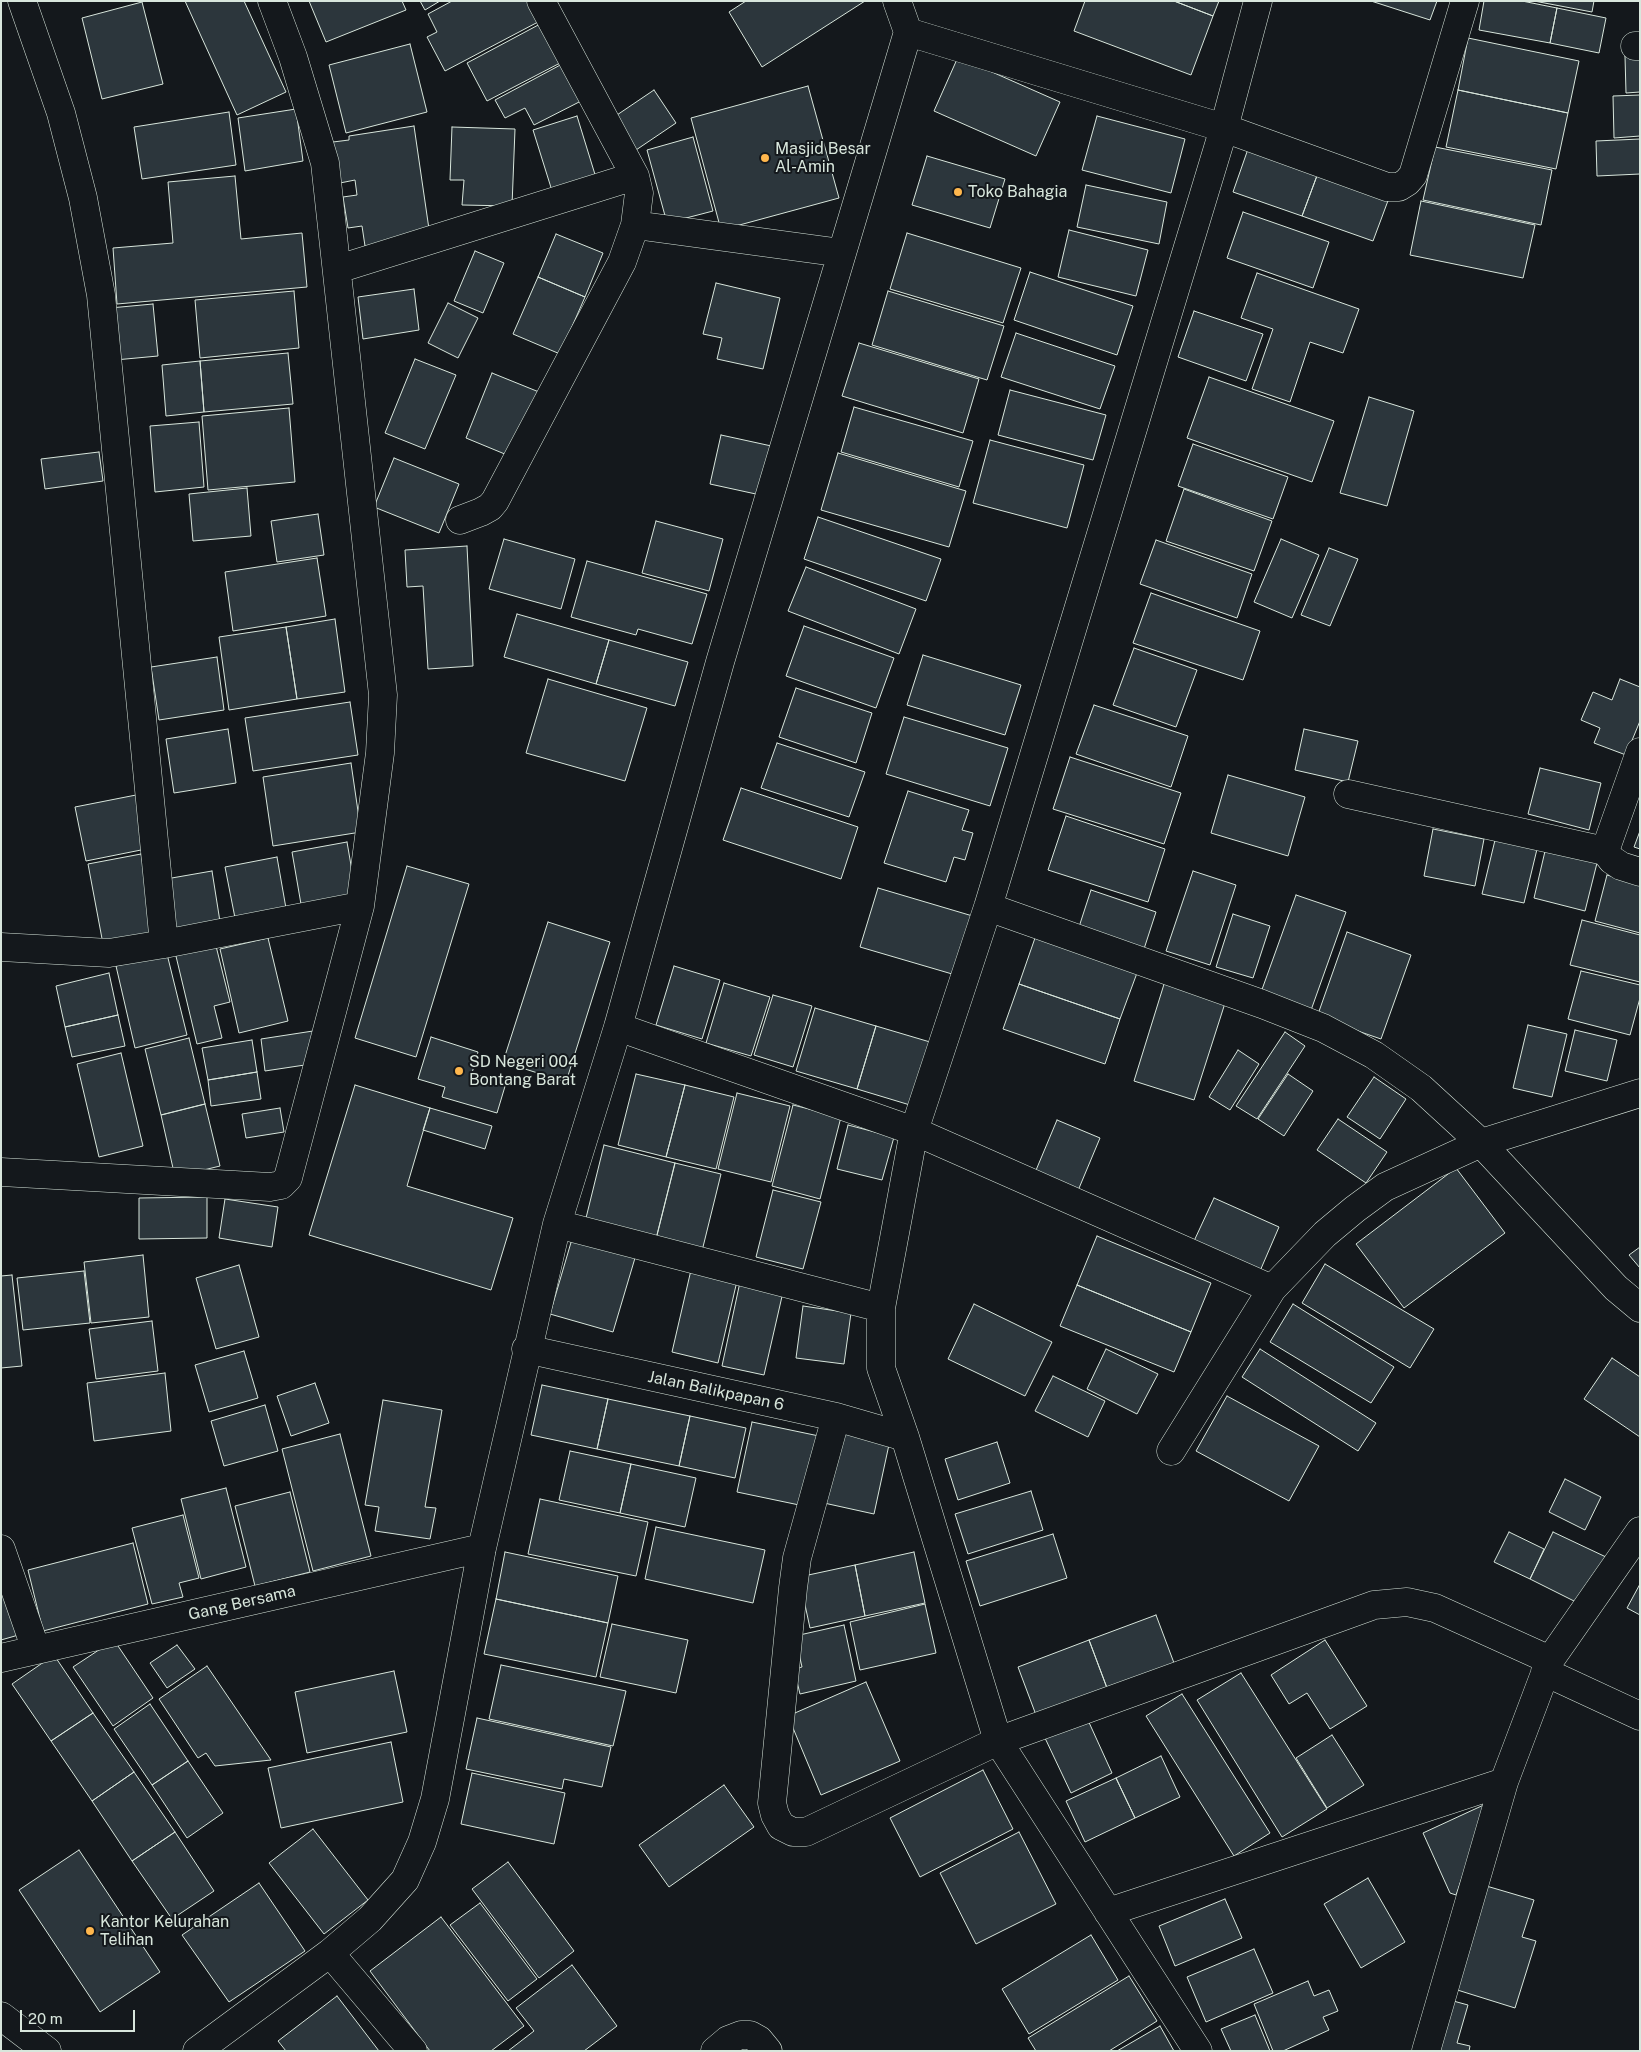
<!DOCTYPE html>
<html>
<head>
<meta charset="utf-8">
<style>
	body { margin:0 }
	#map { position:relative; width:1641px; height:2052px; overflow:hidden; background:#14181c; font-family:"Public Sans",sans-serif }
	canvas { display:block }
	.frame { position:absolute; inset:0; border:2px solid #d8e6dc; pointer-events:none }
	.scale { position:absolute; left:20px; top:2010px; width:115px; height:22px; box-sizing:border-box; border:2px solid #d8e6dc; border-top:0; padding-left:6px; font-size:15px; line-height:18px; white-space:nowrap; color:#d8e6dc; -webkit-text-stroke:4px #14181c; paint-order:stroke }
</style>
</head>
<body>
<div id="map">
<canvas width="1641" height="2052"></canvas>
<div class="frame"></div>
<div class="scale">20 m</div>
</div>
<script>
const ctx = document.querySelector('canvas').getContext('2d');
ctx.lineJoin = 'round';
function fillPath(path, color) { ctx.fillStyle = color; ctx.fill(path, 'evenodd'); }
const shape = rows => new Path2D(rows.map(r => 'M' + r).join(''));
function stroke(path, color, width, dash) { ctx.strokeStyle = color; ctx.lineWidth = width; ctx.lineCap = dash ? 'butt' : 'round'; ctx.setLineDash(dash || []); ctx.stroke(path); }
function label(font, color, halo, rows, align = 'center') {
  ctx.font = font + ' "Public Sans",sans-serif'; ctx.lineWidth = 4; ctx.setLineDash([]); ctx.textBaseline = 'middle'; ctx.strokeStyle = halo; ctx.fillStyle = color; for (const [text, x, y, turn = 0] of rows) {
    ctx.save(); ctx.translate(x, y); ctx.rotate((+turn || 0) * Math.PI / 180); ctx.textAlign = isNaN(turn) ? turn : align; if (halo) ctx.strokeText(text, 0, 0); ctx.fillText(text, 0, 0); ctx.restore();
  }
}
const building = shape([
	[185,1,244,1,286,92,237,115,185,1],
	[309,1,402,1,406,10,326,42,309,1],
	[420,1,440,1,425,10,420,1],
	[452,1,527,1,538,22,445,71,427,37,437,32,428,14,452,1],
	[746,1,865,1,762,67,729,12,746,1],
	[1085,1,1174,1,1213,16,1191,75,1074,31,1085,1],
	[1174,1,1219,1,1213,16,1174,1],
	[1371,1,1437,1,1430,20,1371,1],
	[1484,1,1522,1,1557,8,1550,43,1479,30,1484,1],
	[1534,1,1594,1,1592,12,1534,1],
	[142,2,163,84,102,99,82,18,142,2],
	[1557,8,1606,18,1599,53,1550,43,1557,8],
	[542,23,562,62,487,101,467,63,542,23],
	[1468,38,1579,61,1568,113,1458,90,1468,38],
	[410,44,427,112,346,133,329,65,410,44],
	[1625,56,1640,56,1640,92,1626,93,1625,56],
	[958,57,1060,102,1036,156,934,111,958,57],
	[564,63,583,100,534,125,525,108,505,118,495,100,564,63],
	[808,86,839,198,721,230,691,118,808,86],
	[654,90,676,123,636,150,614,117,654,90],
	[1458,90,1568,113,1556,169,1446,147,1458,90],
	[1640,95,1640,136,1614,138,1613,96,1640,95],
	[296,109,303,161,245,171,238,118,296,109],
	[229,112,236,165,142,179,134,127,229,112],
	[577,116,597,181,553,194,533,130,577,116],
	[1097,116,1185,139,1171,193,1082,170,1097,116],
	[414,126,430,236,365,246,362,226,348,228,343,197,357,195,355,180,340,183,333,142,349,140,349,136,414,126],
	[452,127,515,129,512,206,462,205,464,180,450,180,452,127],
	[693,137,713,211,667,223,647,150,693,137],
	[1640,139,1640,174,1597,176,1596,141,1640,139],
	[1435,147,1552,170,1541,225,1423,200,1435,147],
	[1248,149,1318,173,1302,216,1233,192,1248,149],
	[927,156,1005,179,990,228,912,205,927,156],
	[1318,173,1389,198,1373,241,1302,216,1318,173],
	[235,176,241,239,302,233,307,287,117,304,113,248,173,243,168,182,235,176],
	[1086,185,1167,202,1159,244,1077,227,1086,185],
	[1421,201,1535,225,1523,278,1410,255,1421,201],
	[1243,212,1329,242,1313,288,1227,258,1243,212],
	[1069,230,1148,250,1136,296,1058,277,1069,230],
	[907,233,1021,268,1003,323,890,289,907,233],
	[556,234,603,253,585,297,538,277,556,234],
	[475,251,504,263,483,313,454,301,475,251],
	[1030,272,1133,306,1117,355,1014,320,1030,272],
	[1257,273,1359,309,1343,353,1310,342,1290,402,1252,389,1273,329,1241,318,1257,273],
	[538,277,585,297,560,354,513,334,538,277],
	[716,283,780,298,763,369,717,359,722,338,703,334,716,283],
	[414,289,419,330,363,339,358,297,414,289],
	[294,291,299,348,200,358,195,300,294,291],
	[888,291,1004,326,987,380,872,345,888,291],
	[448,303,478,318,458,358,428,343,448,303],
	[153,304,158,356,115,360,110,308,153,304],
	[1194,311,1263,334,1246,381,1178,357,1194,311],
	[1016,333,1115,366,1100,409,1001,377,1016,333],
	[859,343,979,379,963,433,842,396,859,343],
	[288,353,293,404,204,412,200,361,288,353],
	[415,359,456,375,425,449,385,433,415,359],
	[200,361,204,412,166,416,162,365,200,361],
	[492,373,539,392,512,457,466,438,492,373],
	[1209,377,1334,421,1312,482,1187,438,1209,377],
	[1010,390,1106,415,1093,460,998,435,1010,390],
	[1369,397,1414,411,1387,506,1340,493,1369,397],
	[854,407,973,441,959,487,841,452,854,407],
	[289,408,295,482,208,490,202,416,289,408],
	[199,422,204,487,155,492,150,426,199,422],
	[721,435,776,447,765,496,710,484,721,435],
	[990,440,1084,465,1067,528,973,503,990,440],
	[1193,444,1288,477,1273,519,1178,486,1193,444],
	[99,452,103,481,45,489,41,459,99,452],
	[838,453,966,491,949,547,821,510,838,453],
	[394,458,459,484,439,533,374,507,394,458],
	[247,488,251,536,193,541,189,494,247,488],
	[1184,489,1272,521,1254,571,1166,541,1184,489],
	[318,514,324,555,277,562,271,521,318,514],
	[818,517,941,559,926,601,804,559,818,517],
	[656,521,723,539,709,591,642,573,656,521],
	[504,539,575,559,561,609,489,589,504,539],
	[1281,539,1319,555,1292,618,1254,602,1281,539],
	[1156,540,1252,574,1237,618,1140,584,1156,540],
	[467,546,473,666,428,669,423,586,407,587,405,550,467,546],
	[1329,548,1358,559,1330,626,1301,615,1329,548],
	[317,558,326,616,233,631,225,572,317,558],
	[587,561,707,594,692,644,638,629,636,635,571,617,587,561],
	[806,567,916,609,899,654,788,611,806,567],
	[1151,593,1260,631,1243,680,1133,643,1151,593],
	[517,614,609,640,596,684,504,657,517,614],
	[335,619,345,692,297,699,286,627,335,619],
	[804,626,894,658,876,708,786,676,804,626],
	[286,627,297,699,229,710,219,637,286,627],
	[609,640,688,662,675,706,596,684,609,640],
	[1134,648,1197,670,1176,727,1113,705,1134,648],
	[923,655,1021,685,1005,735,907,705,923,655],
	[217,657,224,710,159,720,151,667,217,657],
	[548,679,647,708,625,781,526,753,548,679],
	[1620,679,1640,687,1640,721,1626,755,1594,743,1600,728,1581,720,1593,692,1612,700,1620,679],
	[796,688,872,713,856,763,779,737,796,688],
	[350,702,358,755,253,771,245,718,350,702],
	[1094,705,1188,736,1171,787,1076,754,1094,705],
	[904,717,1008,748,990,806,886,774,904,717],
	[228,729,236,783,174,793,166,739,228,729],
	[1304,729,1358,741,1348,782,1295,770,1304,729],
	[777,743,865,772,849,817,761,788,777,743],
	[1070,757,1181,793,1164,844,1053,809,1070,757],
	[351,763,361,832,273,846,263,777,351,763],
	[1540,768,1601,783,1589,830,1528,814,1540,768],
	[1228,775,1305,797,1288,856,1211,833,1228,775],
	[741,788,858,827,841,879,723,840,741,788],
	[908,791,969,810,962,830,973,833,965,860,954,857,946,882,884,863,908,791],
	[136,795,146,849,86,861,75,807,136,795],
	[1066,816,1165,849,1148,902,1048,870,1066,816],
	[1433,829,1484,839,1475,886,1424,876,1433,829],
	[1640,831,1640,849,1634,847,1640,831],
	[1496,836,1538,845,1524,903,1482,894,1496,836],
	[347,842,357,900,302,910,292,852,347,842],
	[1546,847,1598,859,1585,911,1534,898,1546,847],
	[141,854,156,934,103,944,88,864,141,854],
	[277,857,287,914,236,923,225,867,277,857],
	[407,866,469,884,416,1057,355,1038,407,866],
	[212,871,221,928,175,935,166,879,212,871],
	[1193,871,1236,885,1210,965,1166,951,1193,871],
	[1607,875,1640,884,1640,933,1595,921,1607,875],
	[878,888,976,917,959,976,860,947,878,888],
	[1091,890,1156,912,1143,952,1078,930,1091,890],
	[1296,895,1346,912,1310,1013,1260,995,1296,895],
	[1233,914,1270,926,1253,978,1216,967,1233,914],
	[1582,920,1640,935,1640,982,1570,965,1582,920],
	[548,922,610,942,566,1082,503,1062,548,922],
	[1347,932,1411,955,1381,1039,1317,1017,1347,932],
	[268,938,288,1021,239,1033,220,949,268,938],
	[1035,938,1137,973,1120,1019,1019,984,1035,938],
	[215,942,230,1002,214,1006,222,1038,197,1044,175,952,215,942],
	[167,954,187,1035,135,1048,116,966,167,954],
	[674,966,720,980,702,1039,656,1025,674,966],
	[1581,971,1640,985,1640,998,1630,1035,1568,1019,1581,971],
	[109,973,118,1015,65,1027,56,986,109,973],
	[1165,981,1226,1000,1194,1100,1134,1081,1165,981],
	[724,983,770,997,751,1056,706,1043,724,983],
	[1019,984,1120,1019,1105,1064,1003,1029,1019,984],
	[773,995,812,1006,793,1067,754,1055,773,995],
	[815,1008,876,1026,857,1089,796,1071,815,1008],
	[118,1015,125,1046,72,1057,65,1027,118,1015],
	[1528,1025,1567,1034,1552,1097,1513,1088,1528,1025],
	[876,1026,930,1042,910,1105,857,1089,876,1026],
	[1575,1030,1617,1040,1607,1081,1565,1071,1575,1030],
	[313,1031,318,1063,265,1071,261,1039,313,1031],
	[1285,1032,1305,1046,1257,1119,1236,1106,1285,1032],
	[431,1037,478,1052,472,1073,506,1083,497,1113,442,1097,445,1087,418,1079,431,1037],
	[189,1038,205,1104,161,1115,145,1049,189,1038],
	[252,1040,257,1072,208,1080,202,1048,252,1040],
	[1238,1050,1259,1064,1230,1110,1209,1097,1238,1050],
	[121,1053,143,1146,99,1157,77,1064,121,1053],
	[257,1072,261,1099,211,1106,208,1080,257,1072],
	[636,1074,685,1085,666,1157,618,1145,636,1074],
	[1288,1074,1313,1091,1284,1136,1258,1119,1288,1074],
	[1374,1077,1406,1099,1380,1139,1347,1117,1374,1077],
	[355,1085,430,1108,407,1186,513,1218,491,1290,309,1235,355,1085],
	[685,1085,734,1097,716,1169,666,1157,685,1085],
	[737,1093,790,1106,771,1182,718,1169,737,1093],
	[205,1104,220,1166,175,1177,161,1115,205,1104],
	[793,1105,841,1117,820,1199,772,1186,793,1105],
	[280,1108,284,1132,246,1138,242,1114,280,1108],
	[430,1108,492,1126,485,1149,423,1130,430,1108],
	[1338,1119,1387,1152,1366,1183,1317,1150,1338,1119],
	[1057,1120,1100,1138,1077,1193,1034,1175,1057,1120],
	[848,1125,894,1137,882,1180,837,1169,848,1125],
	[604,1145,675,1163,656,1239,585,1222,604,1145],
	[675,1163,721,1174,702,1251,656,1239,675,1163],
	[1456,1168,1505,1233,1404,1308,1356,1244,1456,1168],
	[773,1190,821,1202,803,1269,756,1257,773,1190],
	[207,1197,207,1238,139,1239,139,1198,207,1197],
	[1214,1198,1279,1227,1260,1271,1194,1241,1214,1198],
	[225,1199,278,1207,272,1247,219,1238,225,1199],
	[1097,1236,1211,1283,1191,1332,1077,1285,1097,1236],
	[572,1239,635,1258,613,1332,550,1314,572,1239],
	[1640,1247,1640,1268,1629,1255,1640,1247],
	[143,1255,149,1317,91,1323,84,1262,143,1255],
	[1325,1264,1434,1329,1410,1368,1302,1303,1325,1264],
	[239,1265,259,1337,216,1349,196,1278,239,1265],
	[691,1270,737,1281,718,1363,672,1352,691,1270],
	[84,1271,90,1323,23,1330,17,1278,84,1271],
	[12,1275,22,1366,1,1368,1,1276,12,1275],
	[740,1282,783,1292,764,1375,722,1366,740,1282],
	[1077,1285,1191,1332,1174,1372,1060,1326,1077,1285],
	[974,1304,1052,1342,1025,1396,948,1359,974,1304],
	[1293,1304,1394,1367,1371,1403,1270,1342,1293,1304],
	[803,1306,851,1313,844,1364,796,1358,803,1306],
	[152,1321,158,1371,96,1379,89,1329,152,1321],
	[1106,1349,1158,1374,1137,1414,1087,1389,1106,1349],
	[1260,1349,1376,1423,1358,1451,1242,1377,1260,1349],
	[244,1351,258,1398,209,1412,195,1365,244,1351],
	[1612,1358,1640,1377,1640,1437,1584,1399,1612,1358],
	[165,1373,171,1431,94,1441,87,1383,165,1373],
	[1053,1376,1105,1401,1088,1437,1035,1411,1053,1376],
	[315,1383,329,1423,291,1436,277,1396,315,1383],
	[542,1385,608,1399,597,1449,531,1435,542,1385],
	[1227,1396,1319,1446,1289,1501,1196,1451,1227,1396],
	[608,1399,690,1416,679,1466,597,1449,608,1399],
	[383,1400,442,1410,425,1507,436,1508,430,1539,375,1531,379,1507,365,1505,383,1400],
	[265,1405,278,1451,224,1466,211,1421,265,1405],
	[690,1416,746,1428,735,1478,679,1466,690,1416],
	[752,1422,819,1436,804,1506,737,1492,752,1422],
	[841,1430,890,1440,874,1514,824,1503,841,1430],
	[340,1434,371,1556,313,1571,282,1449,340,1434],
	[997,1442,1010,1483,958,1500,945,1459,997,1442],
	[570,1451,631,1464,620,1513,559,1500,570,1451],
	[631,1464,696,1478,685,1527,620,1513,631,1464],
	[1565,1479,1601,1497,1585,1530,1549,1512,1565,1479],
	[226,1488,246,1567,201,1579,181,1499,226,1488],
	[1031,1491,1043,1530,968,1554,955,1514,1031,1491],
	[290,1492,310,1572,255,1586,235,1506,290,1492],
	[540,1499,648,1522,636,1576,528,1554,540,1499],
	[183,1515,199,1578,179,1583,183,1597,152,1604,132,1528,183,1515],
	[656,1527,765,1550,753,1603,645,1579,656,1527],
	[1509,1532,1544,1549,1530,1579,1494,1562,1509,1532],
	[1553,1532,1606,1557,1582,1605,1530,1579,1553,1532],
	[1053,1534,1067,1578,980,1606,966,1561,1053,1534],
	[133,1543,148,1604,43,1631,28,1570,133,1543],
	[505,1552,618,1576,608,1623,496,1599,505,1552],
	[914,1552,925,1603,865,1616,855,1565,914,1552],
	[855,1565,865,1616,810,1628,799,1577,855,1565],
	[1640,1584,1640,1615,1627,1608,1640,1584],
	[1,1589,22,1634,1,1640,1,1589],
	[496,1599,608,1623,596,1677,484,1654,496,1599],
	[925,1604,936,1653,860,1670,850,1622,925,1604],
	[1156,1615,1174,1663,1107,1688,1089,1640,1156,1615],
	[612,1624,688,1640,676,1693,600,1677,612,1624],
	[844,1625,856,1681,800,1694,794,1669,802,1667,795,1636,844,1625],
	[114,1640,153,1698,113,1726,73,1667,114,1640],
	[1089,1640,1107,1688,1036,1715,1018,1667,1089,1640],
	[1325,1640,1367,1706,1330,1729,1307,1693,1289,1704,1271,1675,1325,1640],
	[177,1645,195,1669,167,1688,150,1663,177,1645],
	[54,1655,93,1713,51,1741,12,1684,54,1655],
	[501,1665,626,1691,613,1746,489,1719,501,1665],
	[207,1666,271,1760,215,1766,206,1753,198,1758,159,1699,207,1666],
	[394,1671,407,1732,307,1753,295,1692,394,1671],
	[1241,1673,1327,1809,1282,1837,1197,1700,1241,1673],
	[866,1682,900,1761,821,1795,788,1716,866,1682],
	[1182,1694,1270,1833,1234,1856,1146,1716,1182,1694],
	[150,1704,188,1761,152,1785,114,1729,150,1704],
	[93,1713,134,1772,92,1801,51,1741,93,1713],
	[477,1718,611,1747,602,1787,564,1779,562,1789,466,1769,477,1718],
	[1087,1718,1112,1773,1071,1793,1045,1738,1087,1718],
	[1332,1735,1364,1785,1327,1808,1296,1758,1332,1735],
	[391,1742,403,1802,281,1828,268,1768,391,1742],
	[1161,1756,1180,1797,1135,1818,1116,1778,1161,1756],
	[188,1761,223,1813,187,1838,152,1785,188,1761],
	[983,1770,1013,1829,920,1877,890,1818,983,1770],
	[134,1772,175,1832,132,1861,92,1801,134,1772],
	[472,1773,565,1793,554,1844,461,1824,472,1773],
	[1116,1778,1135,1818,1085,1842,1066,1801,1116,1778],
	[724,1785,754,1827,669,1887,639,1845,724,1785],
	[1488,1803,1456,1895,1450,1893,1423,1833,1488,1803],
	[313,1829,368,1900,324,1934,269,1863,313,1829],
	[175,1832,214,1891,172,1919,132,1861,175,1832],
	[1019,1832,1056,1904,976,1944,940,1873,1019,1832],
	[79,1850,160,1972,100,2012,19,1890,79,1850],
	[508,1862,574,1951,539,1978,472,1889,508,1862],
	[1368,1878,1405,1942,1361,1968,1324,1904,1368,1878],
	[259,1883,305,1951,229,2002,182,1935,259,1883],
	[1483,1885,1534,1900,1522,1937,1536,1941,1515,2008,1451,1988,1483,1885],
	[1225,1899,1242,1938,1175,1966,1159,1926,1225,1899],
	[480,1903,537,1979,508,2001,450,1925,480,1903],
	[441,1917,524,2026,491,2051,430,2051,370,1971,441,1917],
	[1091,1935,1118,1980,1029,2034,1002,1989,1091,1935],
	[1254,1949,1273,1993,1206,2022,1187,1977,1254,1949],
	[572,1965,617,2026,584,2051,508,2051,534,2031,516,2008,572,1965],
	[1129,1976,1157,2021,1109,2051,1036,2051,1028,2038,1129,1976],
	[1308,1981,1314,1996,1329,1990,1338,2011,1323,2017,1329,2030,1283,2051,1273,2051,1254,2004,1308,1981],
	[337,1996,379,2051,286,2051,278,2041,337,1996],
	[1446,1999,1468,2005,1457,2043,1470,2046,1469,2051,1431,2051,1446,1999],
	[1255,2015,1270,2051,1231,2051,1221,2029,1255,2015],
	[1160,2026,1174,2051,1117,2051,1160,2026]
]);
fillPath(building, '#2c363c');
stroke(building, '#d8e6dc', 1);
const street = shape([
	[22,1,61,113,83,198,101,295,164,944],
	[908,32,1224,128,1387,187,1399,187,1407,182,1413,175,1465,1],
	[1635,46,1640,46],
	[635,225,842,253],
	[338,269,635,176],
	[460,520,481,512,490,507,495,501,622,262,635,225,639,193,635,176,541,1],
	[1348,794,1605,851,1612,860,1621,866,1640,872],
	[1605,851,1640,752],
	[988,907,1262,1004,1323,1028,1374,1055,1421,1088,1481,1143,1616,1288,1640,1308],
	[1,947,109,953,164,944,360,906],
	[618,1027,914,1131,1272,1289],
	[1,1172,270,1187,281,1185,288,1178,289,1174,360,906,380,753,383,695,325,163,293,57,272,1],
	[557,1224,881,1308],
	[526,1349,836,1417,905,1437],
	[836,1417,797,1558,793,1588,772,1803,775,1815,781,1826,793,1832,806,1832,998,1741,905,1437,881,1368,881,1308,914,1131,988,907,1224,128,1258,1],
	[1171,1451,1272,1289,1325,1234,1355,1209,1385,1187,1481,1143,1640,1093],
	[1,1549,36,1650],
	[1,1658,482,1548],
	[1545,1672,1640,1716],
	[1108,1912,1504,1782,1550,1660,1640,1531],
	[330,1953,413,2051],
	[1,2016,47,2051],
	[197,2051,330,1953,370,1919,405,1880,422,1842,435,1799,482,1548,557,1224,618,1027,720,662,908,32,897,1],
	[715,2051,728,2040,741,2035,750,2035,759,2040,768,2051],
	[1198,2051,998,1741,1374,1605,1407,1602,1435,1608,1550,1660],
	[1426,2051,1504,1782]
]);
stroke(street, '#d8e6dc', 29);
stroke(street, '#14181c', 28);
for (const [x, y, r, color] of [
	[765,158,5,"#ffb74d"],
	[958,192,5,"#ffb74d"],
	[459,1071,5,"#ffb74d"],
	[90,1931,5,"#ffb74d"]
]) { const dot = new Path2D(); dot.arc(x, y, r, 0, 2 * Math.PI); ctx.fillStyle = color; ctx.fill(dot); stroke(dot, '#14181c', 2); }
label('16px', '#d8e6dc', '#14181c', [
	["Masjid Besar",775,149],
	["Al-Amin",775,167],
	["Toko Bahagia",968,192],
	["SD Negeri 004",469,1062],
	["Bontang Barat",469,1080],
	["Kantor Kelurahan",100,1922],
	["Telihan",100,1940]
], 'left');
label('16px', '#d8e6dc', '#14181c', [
	["Jalan Balikpapan 6",716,1391,12],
	["Gang Bersama",242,1603,-13]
]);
</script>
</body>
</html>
